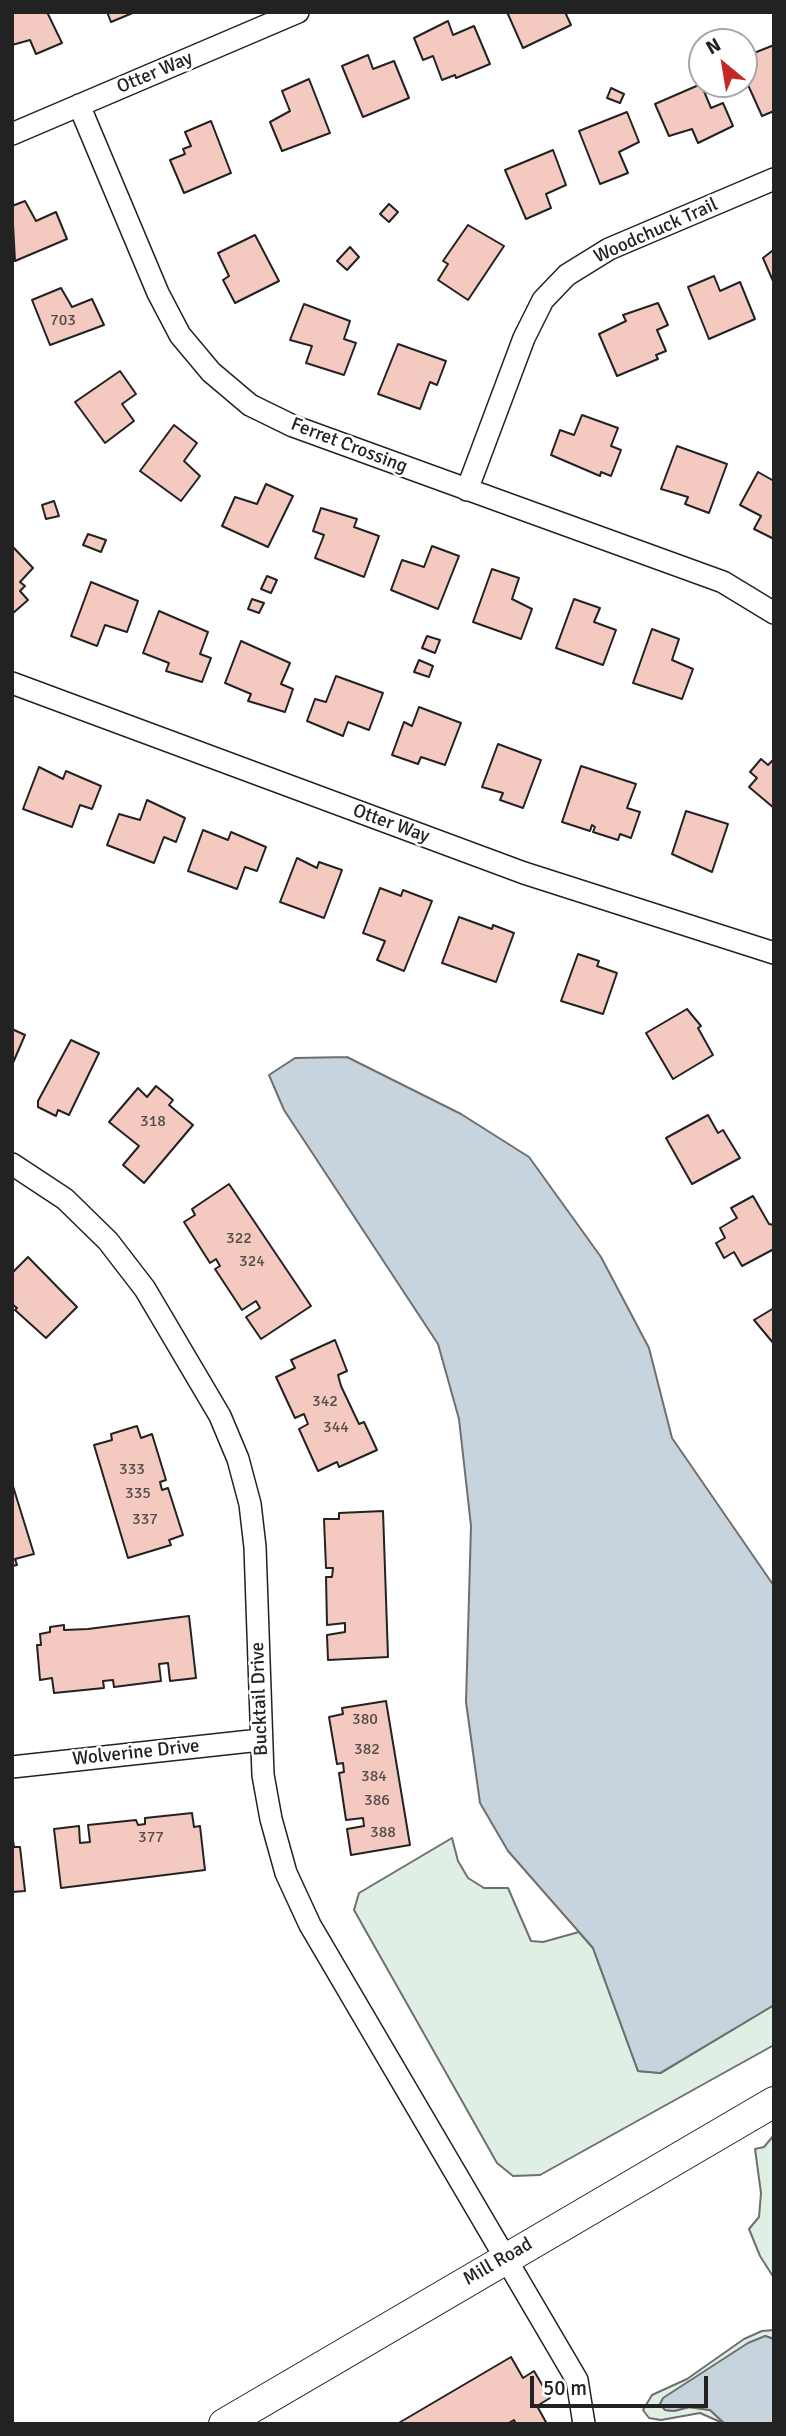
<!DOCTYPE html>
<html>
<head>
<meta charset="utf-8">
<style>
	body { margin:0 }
	#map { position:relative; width:786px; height:2436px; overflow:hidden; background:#fff; font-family:Signika,sans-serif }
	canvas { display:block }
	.frame { position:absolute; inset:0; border:14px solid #222; pointer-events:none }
	.north { position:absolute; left:688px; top:28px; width:70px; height:70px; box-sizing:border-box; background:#fff; border:2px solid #a7a7a7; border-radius:50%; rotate:330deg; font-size:19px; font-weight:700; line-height:28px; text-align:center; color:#222 }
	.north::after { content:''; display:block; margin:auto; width:24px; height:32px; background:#c62828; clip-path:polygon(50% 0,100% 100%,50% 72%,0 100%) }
	.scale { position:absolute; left:530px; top:2376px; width:178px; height:32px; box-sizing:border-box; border:4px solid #222; border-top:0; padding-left:9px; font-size:21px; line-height:24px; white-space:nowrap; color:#222; -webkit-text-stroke:5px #fff; paint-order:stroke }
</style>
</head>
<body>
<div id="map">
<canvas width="786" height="2436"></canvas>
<div class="frame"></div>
<div class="north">N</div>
<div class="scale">50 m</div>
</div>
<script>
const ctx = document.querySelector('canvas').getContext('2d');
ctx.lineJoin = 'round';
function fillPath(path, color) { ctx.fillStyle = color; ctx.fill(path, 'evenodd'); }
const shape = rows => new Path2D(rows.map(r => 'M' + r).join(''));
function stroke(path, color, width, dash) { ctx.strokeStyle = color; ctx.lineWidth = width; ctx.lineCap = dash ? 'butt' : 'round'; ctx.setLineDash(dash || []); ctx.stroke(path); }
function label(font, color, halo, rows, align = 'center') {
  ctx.font = font + ' Signika,sans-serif'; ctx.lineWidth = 5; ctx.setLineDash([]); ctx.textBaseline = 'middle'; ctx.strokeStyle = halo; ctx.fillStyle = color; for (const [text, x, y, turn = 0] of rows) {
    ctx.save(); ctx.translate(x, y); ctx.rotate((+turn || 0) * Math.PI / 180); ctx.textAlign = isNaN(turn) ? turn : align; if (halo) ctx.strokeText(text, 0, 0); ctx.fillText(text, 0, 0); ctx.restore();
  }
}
const green = shape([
	[452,1838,458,1861,468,1878,484,1888,508,1888,531,1941,543,1942,579,1932,593,1948,638,2071,661,2073,774,2005,774,2045,540,2175,513,2176,497,2163,354,1910,359,1893,452,1838],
	[774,2135,774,2278,760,2256,749,2229,759,2217,761,2193,755,2149,764,2147,774,2135],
	[774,2330,774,2339,765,2336,665,2410,674,2411,689,2407,710,2410,725,2424,700,2413,661,2420,649,2418,643,2410,652,2395,687,2379,744,2339,762,2331,774,2330]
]);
fillPath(green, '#e0efe3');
stroke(green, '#6f6f6f', 2);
const water = shape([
	[347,1057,461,1114,529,1157,601,1257,649,1348,672,1438,774,1586,774,2005,660,2073,638,2071,593,1948,508,1851,480,1803,466,1702,471,1526,459,1419,438,1344,284,1110,269,1075,295,1058,347,1057],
	[765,2336,774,2339,774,2424,725,2424,710,2410,689,2407,674,2411,665,2410,660,2404,663,2398,748,2343,765,2336]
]);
fillPath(water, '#c7d3dd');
stroke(water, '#6f6f6f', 2);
const building = shape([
	[12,12,47,12,62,43,36,54,30,40,12,45,12,12],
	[107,12,135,12,111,22,107,12],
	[507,12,565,12,571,25,523,48,507,12],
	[448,21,453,35,474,26,490,64,456,78,455,75,442,80,433,56,423,60,414,38,448,21],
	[774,45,774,111,762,116,744,76,744,57,774,45],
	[368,55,373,69,394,61,409,98,363,117,342,66,368,55],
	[309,79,330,133,282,151,270,122,290,111,282,91,309,79],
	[701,84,711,108,723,103,733,126,698,143,692,129,669,136,655,104,701,84],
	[611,88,624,94,620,103,607,98,611,88],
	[627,112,639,142,619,152,628,173,600,184,579,131,627,112],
	[211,121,231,173,184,193,170,160,185,154,183,149,191,146,185,132,211,121],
	[553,150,566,185,546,194,551,208,526,219,505,170,553,150],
	[25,201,36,221,56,212,67,239,15,261,12,206,25,201],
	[389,204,398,212,389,222,380,214,389,204],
	[468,225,504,246,468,300,438,280,448,264,443,261,468,225],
	[255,235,279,281,235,303,223,280,229,276,218,253,255,235],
	[350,247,359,257,347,270,337,261,350,247],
	[772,251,774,251,773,281,763,258,772,251],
	[714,276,720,291,740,282,755,319,709,339,688,287,714,276],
	[61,288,72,307,92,299,104,325,50,345,32,300,61,288],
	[658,303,668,325,657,330,666,351,656,355,658,359,617,376,599,334,626,321,623,315,658,303],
	[304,304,350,321,344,339,356,343,344,375,306,363,312,346,290,340,304,304],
	[398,344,446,361,437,385,430,382,420,409,378,394,398,344],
	[120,371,136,394,122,404,134,421,105,443,75,402,120,371],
	[582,415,618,428,611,446,621,450,611,476,601,472,600,476,551,455,560,430,574,435,582,415],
	[174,425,197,443,184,461,200,476,181,501,140,471,174,425],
	[677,446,727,464,709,513,685,504,688,497,661,489,677,446],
	[758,472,774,481,774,539,754,529,761,516,740,505,758,472],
	[266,484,293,496,268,547,222,526,235,497,257,504,266,484],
	[54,501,59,516,46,519,42,505,54,501],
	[321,508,357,519,354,527,379,536,364,577,315,558,324,535,313,531,321,508],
	[88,534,106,540,101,552,83,545,88,534],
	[12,546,33,568,20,582,25,586,20,591,28,600,12,614,12,546],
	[432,546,459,556,438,609,391,590,402,560,424,567,432,546],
	[492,569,519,578,512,599,532,609,521,639,473,622,492,569],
	[267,576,277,580,271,593,261,589,267,576],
	[91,582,138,601,127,632,105,625,97,646,71,636,91,582],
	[252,599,264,603,259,613,248,609,252,599],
	[574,599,600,608,594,622,616,630,603,665,556,648,574,599],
	[159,611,208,632,200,654,211,658,202,682,166,671,169,663,143,653,159,611],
	[652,629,679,639,672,660,693,669,682,699,633,683,652,629],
	[427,636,440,640,435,653,422,648,427,636],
	[241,641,290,663,281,684,293,689,285,712,248,701,251,694,225,683,241,641],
	[419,660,433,666,429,677,414,672,419,660],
	[336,676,383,693,369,730,348,722,343,736,307,721,315,699,326,702,336,676],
	[419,707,461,723,445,765,421,757,418,764,392,755,404,722,412,726,419,707],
	[498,744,541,760,523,808,500,800,503,793,482,787,498,744],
	[761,759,768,765,774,759,774,808,749,787,757,778,750,772,761,759],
	[581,766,636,784,627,808,640,812,631,838,620,834,618,840,593,832,595,827,592,825,590,831,562,822,581,766],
	[39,767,63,779,66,771,101,786,92,809,80,805,72,827,23,809,39,767],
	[147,800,185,818,176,842,164,837,154,863,107,845,119,814,140,820,147,800],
	[686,811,728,824,712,872,672,854,686,811],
	[203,830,228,840,231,832,266,847,257,871,245,867,237,889,188,871,203,830],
	[297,858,317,868,319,862,342,870,324,918,280,902,297,858],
	[380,888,401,896,403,890,432,901,404,971,377,960,385,941,363,933,380,888],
	[459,917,492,929,493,925,514,933,496,982,442,963,459,917],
	[578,954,599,961,597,966,617,973,603,1014,561,1001,578,954],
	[687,1009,701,1026,698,1028,713,1055,673,1079,646,1033,687,1009],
	[12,1029,25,1035,12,1065,12,1029],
	[71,1040,99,1053,69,1115,58,1110,56,1116,38,1107,38,1101,71,1040],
	[156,1086,173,1100,169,1105,193,1125,144,1183,123,1165,139,1146,109,1122,138,1088,147,1097,156,1086],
	[708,1115,718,1133,723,1130,740,1158,692,1184,666,1138,708,1115],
	[229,1184,311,1306,261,1339,246,1317,260,1308,256,1301,242,1310,215,1269,220,1266,216,1259,210,1263,184,1222,195,1215,192,1209,229,1184],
	[753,1196,769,1224,774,1225,774,1249,742,1266,734,1252,724,1258,716,1243,725,1238,720,1228,737,1218,731,1208,753,1196],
	[28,1257,77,1307,46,1338,15,1310,17,1308,12,1304,12,1273,28,1257],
	[774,1308,774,1344,754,1320,774,1308],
	[335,1340,347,1371,338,1375,341,1386,359,1424,364,1422,377,1450,339,1467,337,1462,318,1471,299,1429,308,1424,304,1414,295,1418,276,1377,295,1368,291,1360,335,1340],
	[137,1426,141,1438,152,1434,166,1480,160,1482,162,1490,168,1488,183,1535,169,1540,171,1545,128,1558,94,1445,112,1440,111,1434,137,1426],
	[12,1483,34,1554,15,1559,17,1565,12,1566,12,1483],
	[383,1511,388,1657,328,1660,327,1635,345,1632,345,1623,327,1625,326,1577,332,1577,333,1568,326,1568,324,1519,339,1519,339,1513,383,1511],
	[189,1616,196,1678,170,1681,168,1663,159,1664,161,1681,114,1687,113,1680,103,1681,104,1688,54,1693,52,1678,40,1680,37,1645,41,1645,40,1634,50,1632,50,1627,64,1625,64,1630,88,1629,189,1616],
	[386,1701,410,1845,351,1855,347,1829,364,1826,363,1818,346,1820,339,1773,344,1772,343,1763,337,1764,329,1717,343,1714,342,1708,386,1701],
	[192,1813,194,1827,200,1826,205,1870,61,1888,54,1829,79,1826,80,1843,90,1842,88,1825,136,1820,138,1825,145,1824,145,1818,192,1813],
	[12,1833,14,1847,20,1847,25,1891,12,1892,12,1833],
	[511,2357,523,2378,534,2371,550,2398,537,2406,547,2424,516,2424,514,2420,507,2424,397,2424,511,2357]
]);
fillPath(building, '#f3c9c0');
stroke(building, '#222', 2);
const street = shape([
	[79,105,158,293,180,335,211,372,250,405,293,426,723,582,774,613],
	[12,134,298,12],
	[467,490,524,338,543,300,567,275,609,249,774,179],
	[12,683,524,873,774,953],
	[12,1164,65,1199,108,1241,145,1289,220,1416,238,1459,250,1504,255,1547,263,1775,271,1819,286,1873,310,1925,577,2380,584,2424],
	[12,1767,260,1740]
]);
const secondary = shape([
	[224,2424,774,2102]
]);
stroke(street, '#222', 24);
stroke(secondary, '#222', 32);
stroke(street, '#fff', 21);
stroke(secondary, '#fff', 30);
label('16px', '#564c4a', null, [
	["703",63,321],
	["318",153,1122],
	["322",239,1239],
	["324",252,1262],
	["342",325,1402],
	["344",336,1428],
	["333",132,1470],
	["335",138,1494],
	["337",145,1520],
	["380",365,1720],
	["382",367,1750],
	["384",374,1777],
	["386",377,1801],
	["388",383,1833],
	["377",151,1838]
]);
label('19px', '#222', '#fff', [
	["Otter Way",155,73,-23],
	["Woodchuck Trail",656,231,-24],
	["Ferret Crossing",349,446,21],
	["Otter Way",391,824,20],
	["Bucktail Drive",260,1699,-92],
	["Wolverine Drive",136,1753,-6],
	["Mill Road",498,2262,-30]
]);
</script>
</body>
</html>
